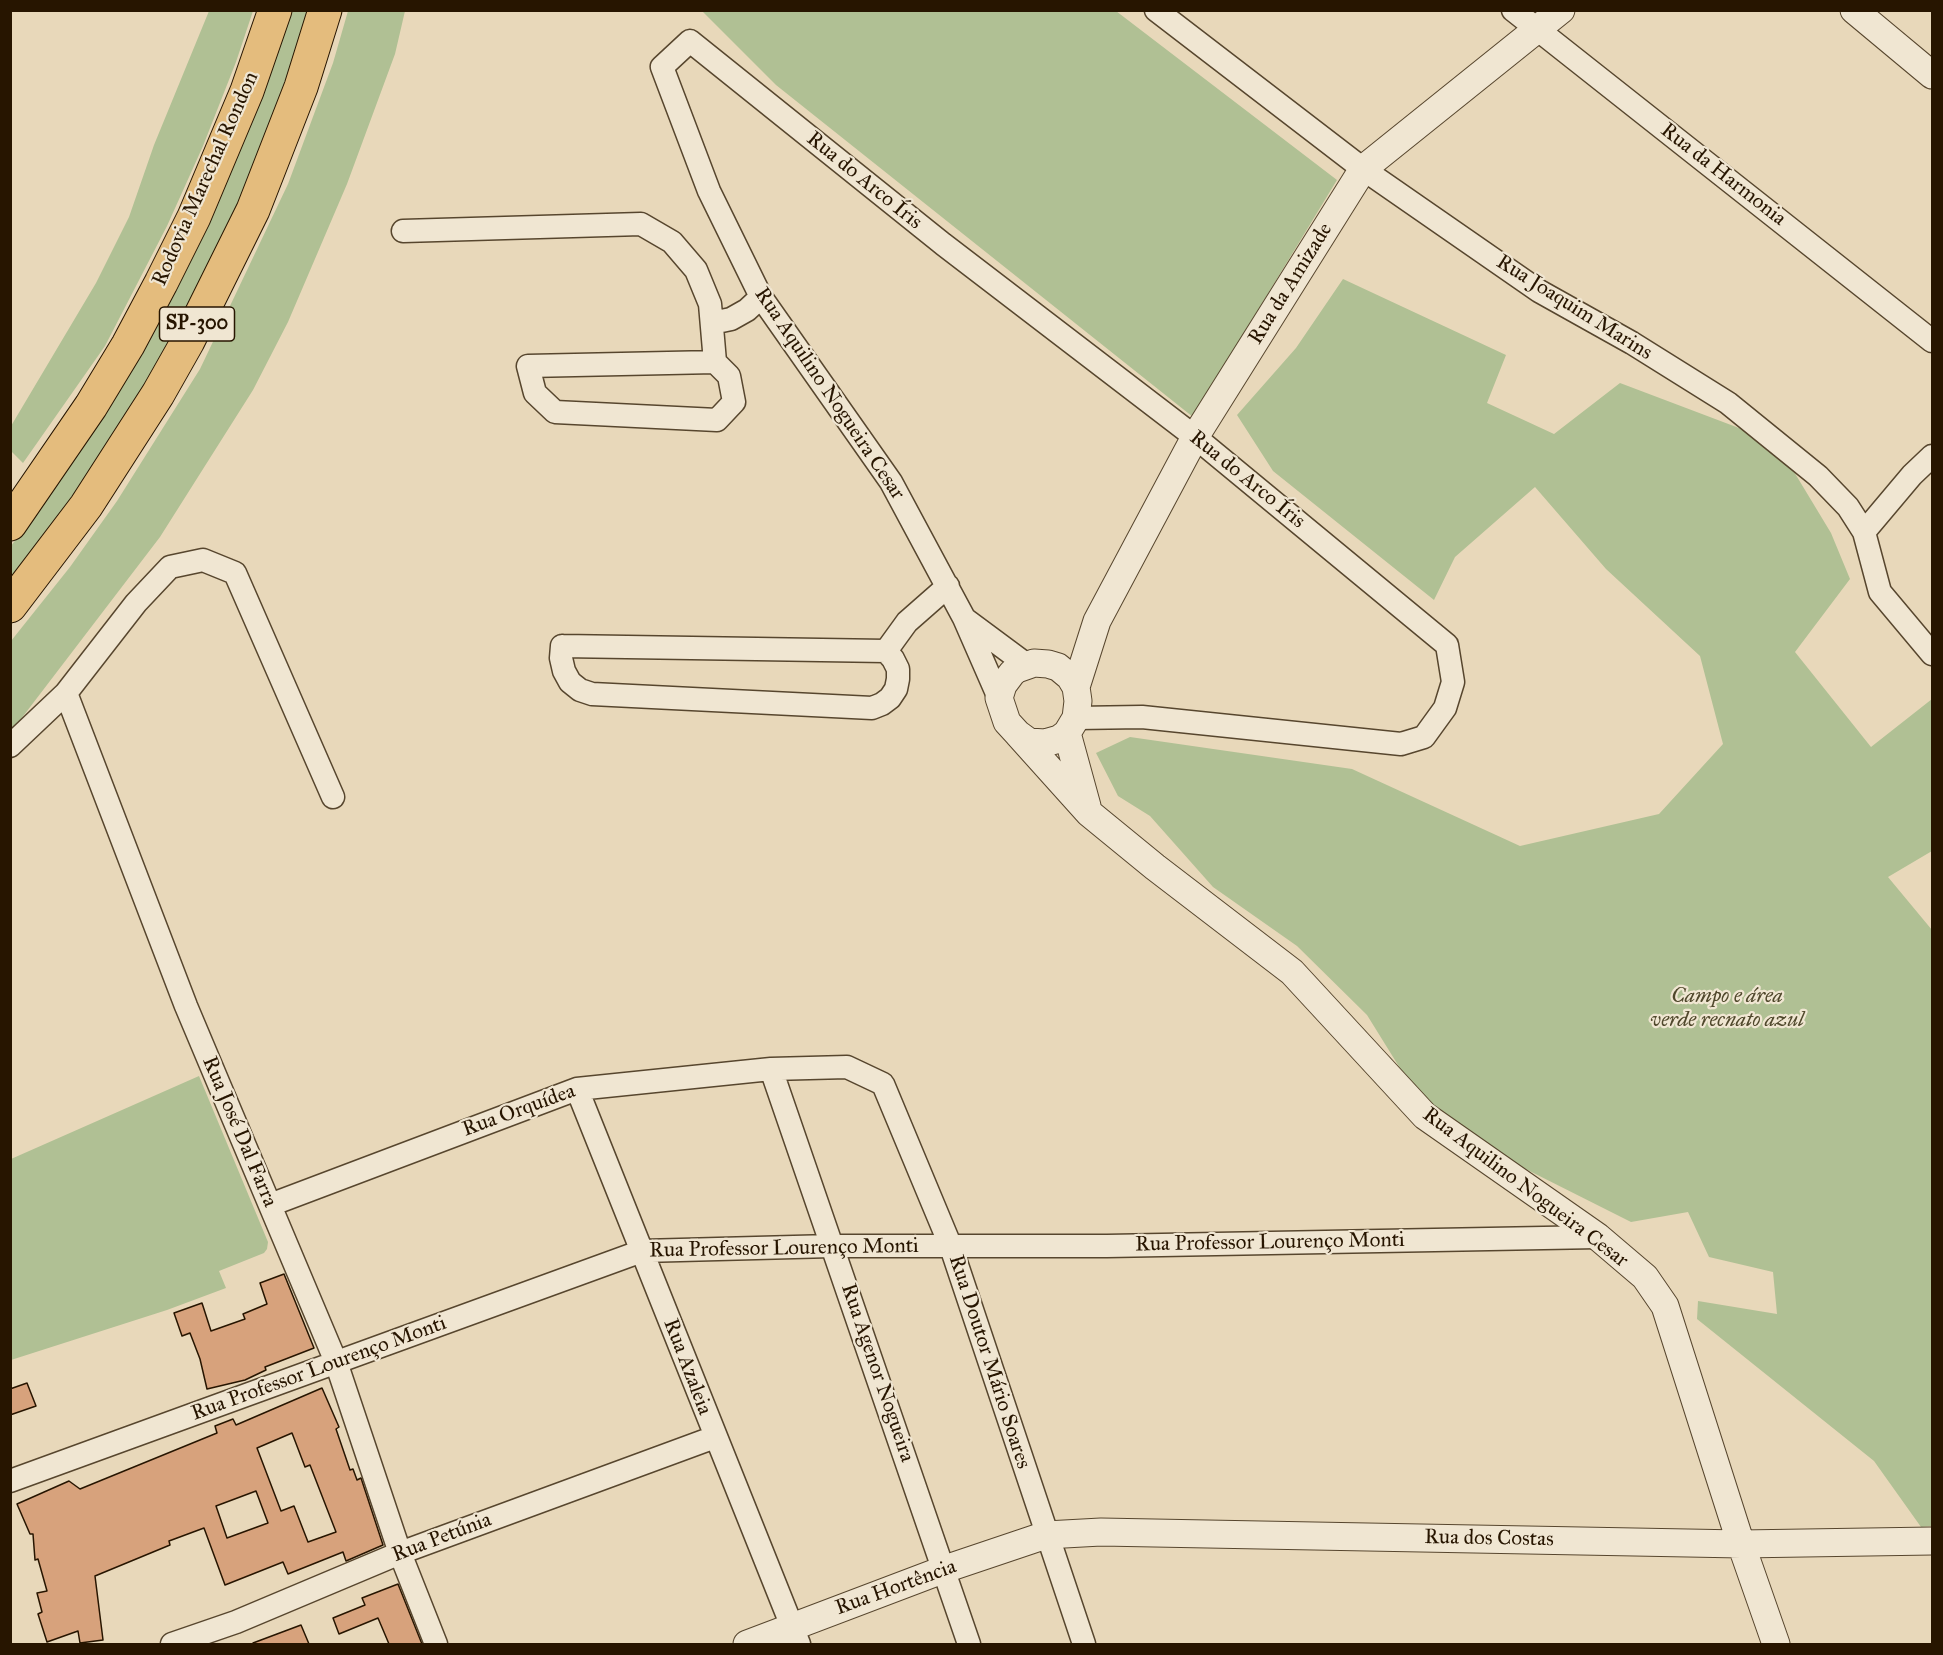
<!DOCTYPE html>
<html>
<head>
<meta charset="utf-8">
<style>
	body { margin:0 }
	#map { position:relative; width:1943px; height:1655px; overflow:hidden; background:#e8d8ba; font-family:"IM FELL Great Primer",serif }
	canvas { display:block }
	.frame { position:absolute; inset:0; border:12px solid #271500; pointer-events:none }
</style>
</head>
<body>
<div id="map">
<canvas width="1943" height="1655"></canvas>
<div class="frame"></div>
</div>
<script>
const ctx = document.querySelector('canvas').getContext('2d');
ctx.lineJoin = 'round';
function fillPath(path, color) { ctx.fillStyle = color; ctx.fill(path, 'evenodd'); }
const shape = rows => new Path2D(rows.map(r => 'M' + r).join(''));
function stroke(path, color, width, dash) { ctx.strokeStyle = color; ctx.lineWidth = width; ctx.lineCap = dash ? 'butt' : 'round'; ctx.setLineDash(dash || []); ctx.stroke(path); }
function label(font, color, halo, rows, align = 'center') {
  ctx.font = font + ' "IM FELL Great Primer",serif'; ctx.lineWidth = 4.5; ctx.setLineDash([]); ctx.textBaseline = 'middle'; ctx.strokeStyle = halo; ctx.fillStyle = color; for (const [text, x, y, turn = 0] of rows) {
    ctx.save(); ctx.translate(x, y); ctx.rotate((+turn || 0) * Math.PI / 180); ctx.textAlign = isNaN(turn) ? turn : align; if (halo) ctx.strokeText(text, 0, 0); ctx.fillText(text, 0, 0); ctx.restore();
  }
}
fillPath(shape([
	[209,11,253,11,236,62,203,146,167,226,105,346,23,463,11,451,11,426,96,283,129,217,154,145],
	[291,11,312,11,262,158,166,358,11,589,11,546,25,527],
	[348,11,405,11,395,54,347,184,288,322,253,390,160,537,11,732,11,641,70,567,117,501,200,369,288,184,333,63],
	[702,11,1116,11,1337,180,1193,417,776,85],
	[1343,279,1506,355,1487,403,1554,434,1620,383,1776,442,1831,533,1850,579,1795,652,1871,747,1932,699,1932,851,1888,877,1932,930,1932,1526,1921,1527,1874,1461,1697,1319,1698,1301,1777,1314,1773,1272,1709,1257,1688,1212,1631,1222,1434,1123,1367,1015,1297,946,1213,887,1150,816,1118,796,1096,753,1130,737,1352,769,1520,846,1659,814,1723,744,1700,656,1606,569,1535,487,1455,557,1434,600,1273,471,1237,415,1296,348],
	[199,1076,268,1242,267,1249,264,1253,219,1271,226,1288,167,1310,11,1360,11,1159]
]), '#b0c094');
const building = shape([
	[284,1274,314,1348,265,1367,266,1370,245,1380,207,1389,200,1359,190,1333,182,1336,174,1313,202,1303,211,1331,245,1319,243,1314,267,1304,260,1283,284,1274],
	[27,1383,36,1406,10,1415,10,1389,27,1383],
	[322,1388,339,1427,336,1429,350,1470,353,1469,357,1480,361,1478,383,1545,346,1561,343,1552,288,1574,283,1562,225,1585,204,1528,169,1541,170,1545,95,1576,103,1640,80,1643,78,1631,47,1642,38,1614,42,1612,37,1593,47,1591,38,1559,35,1560,33,1534,30,1534,17,1504,69,1481,80,1489,217,1433,215,1426,233,1419,236,1425,322,1388],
	[292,1433,305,1467,310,1465,336,1532,308,1542,294,1506,281,1511,257,1448,292,1433],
	[256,1491,268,1523,227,1538,216,1506,256,1491],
	[398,1584,422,1644,389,1644,378,1618,339,1634,333,1618,365,1605,362,1598,398,1584],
	[301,1625,309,1644,254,1644,253,1643,301,1625]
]);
fillPath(building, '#d7a27c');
stroke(building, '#271500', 1.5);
const minor = shape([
	[1156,10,1363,169,1539,291,1632,343,1728,403,1818,476,1848,507,1864,532,1880,592,1932,654],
	[1513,10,1932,341],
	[403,231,641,224,672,242,696,270,710,304,715,362],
	[712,323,731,319,747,310,761,297],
	[715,362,729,376,734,402,717,420,555,412,535,393,528,366,715,362],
	[1864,532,1912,475,1932,456],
	[965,619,1027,665],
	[562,646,886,651,893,659,898,669,898,679,896,689,890,698,882,704,872,708,592,694,580,690,570,682,564,671,561,658,562,646],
	[886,651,907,622,948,586],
	[66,693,186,1006,336,1362,400,1553,436,1644],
	[999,698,964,618,891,482,761,297,709,191,662,67,690,41,943,244,1195,437,1447,645,1453,682,1445,708,1424,737,1401,744,1142,717,1076,718],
	[10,746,66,693,136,603,170,567,203,560,235,573,333,797],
	[771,1069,969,1644],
	[577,1089,799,1644],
	[270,1205,577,1089,771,1069,847,1067,883,1084,951,1247,1084,1644],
	[10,1481,642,1251,832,1246,1107,1246,1598,1237],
	[172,1644,236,1622,400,1553,715,1437]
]);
const tertiary = shape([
	[1854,10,1932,75],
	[1034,663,1048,664,1058,667,1070,677,1076,687,1078,701,1076,718,1067,733,1059,739,1045,743,1029,742,1018,734,1007,722,999,698,1003,685,1012,673,1017,669,1034,663],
	[1076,687,1097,621,1195,437,1363,169,1561,10],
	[1067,733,1087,806],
	[1018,734,1089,813,1155,867,1292,972,1425,1116,1598,1237,1645,1277,1665,1306,1741,1544,1776,1644],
	[747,1644,945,1569,1046,1535,1101,1532,1741,1544,1932,1541]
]);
const motorway = shape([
	[10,524,91,406,128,345,161,283,194,217,247,91,275,10],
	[10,606,86,506,158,394,188,341,253,210,301,87,325,10]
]);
stroke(minor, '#57462e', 25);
stroke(tertiary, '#57462e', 29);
stroke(motorway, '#271500', 35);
stroke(minor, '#f0e6d2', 22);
stroke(tertiary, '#f0e6d2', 27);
stroke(motorway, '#e4bc7d', 33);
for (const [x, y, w] of [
	[197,324,75]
]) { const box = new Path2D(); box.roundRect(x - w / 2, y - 17, w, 34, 4.5); ctx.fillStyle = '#f0e6d2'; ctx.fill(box); stroke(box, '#271500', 1.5); }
label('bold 20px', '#271500', null, [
	["SP-300",197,324]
]);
label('21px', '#271500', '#f0e6d2', [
	["Rua da Harmonia",1723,175,38],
	["Rodovia Marechal Rondon",206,179,-66],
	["Rua do Arco Íris",864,181,39],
	["Rua da Amizade",1291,284,-58],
	["Rua Joaquim Marins",1574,308,32],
	["Rua Aquilino Nogueira Cesar",829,394,56],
	["Rua do Arco Íris",1247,480,39],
	["Rua Orquídea",519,1111,-20],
	["Rua José Dal Farra",239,1132,67],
	["Rua Aquilino Nogueira Cesar",1525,1188,37],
	["Rua Professor Lourenço Monti",1270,1243,-1],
	["Rua Professor Lourenço Monti",784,1249,-1],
	["Rua Doutor Mário Soares",989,1362,72],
	["Rua Azaleia",687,1367,69],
	["Rua Professor Lourenço Monti",319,1369,-20],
	["Rua Agenor Nogueira",877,1373,71],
	["Rua Petúnia",442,1538,-21],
	["Rua dos Costas",1489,1539,1],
	["Rua Hortência",896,1588,-20]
]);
label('italic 21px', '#50482c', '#f0e6d2', [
	["Campo e área",1727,997],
	["verde recnato azul",1727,1021]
]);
</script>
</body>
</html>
